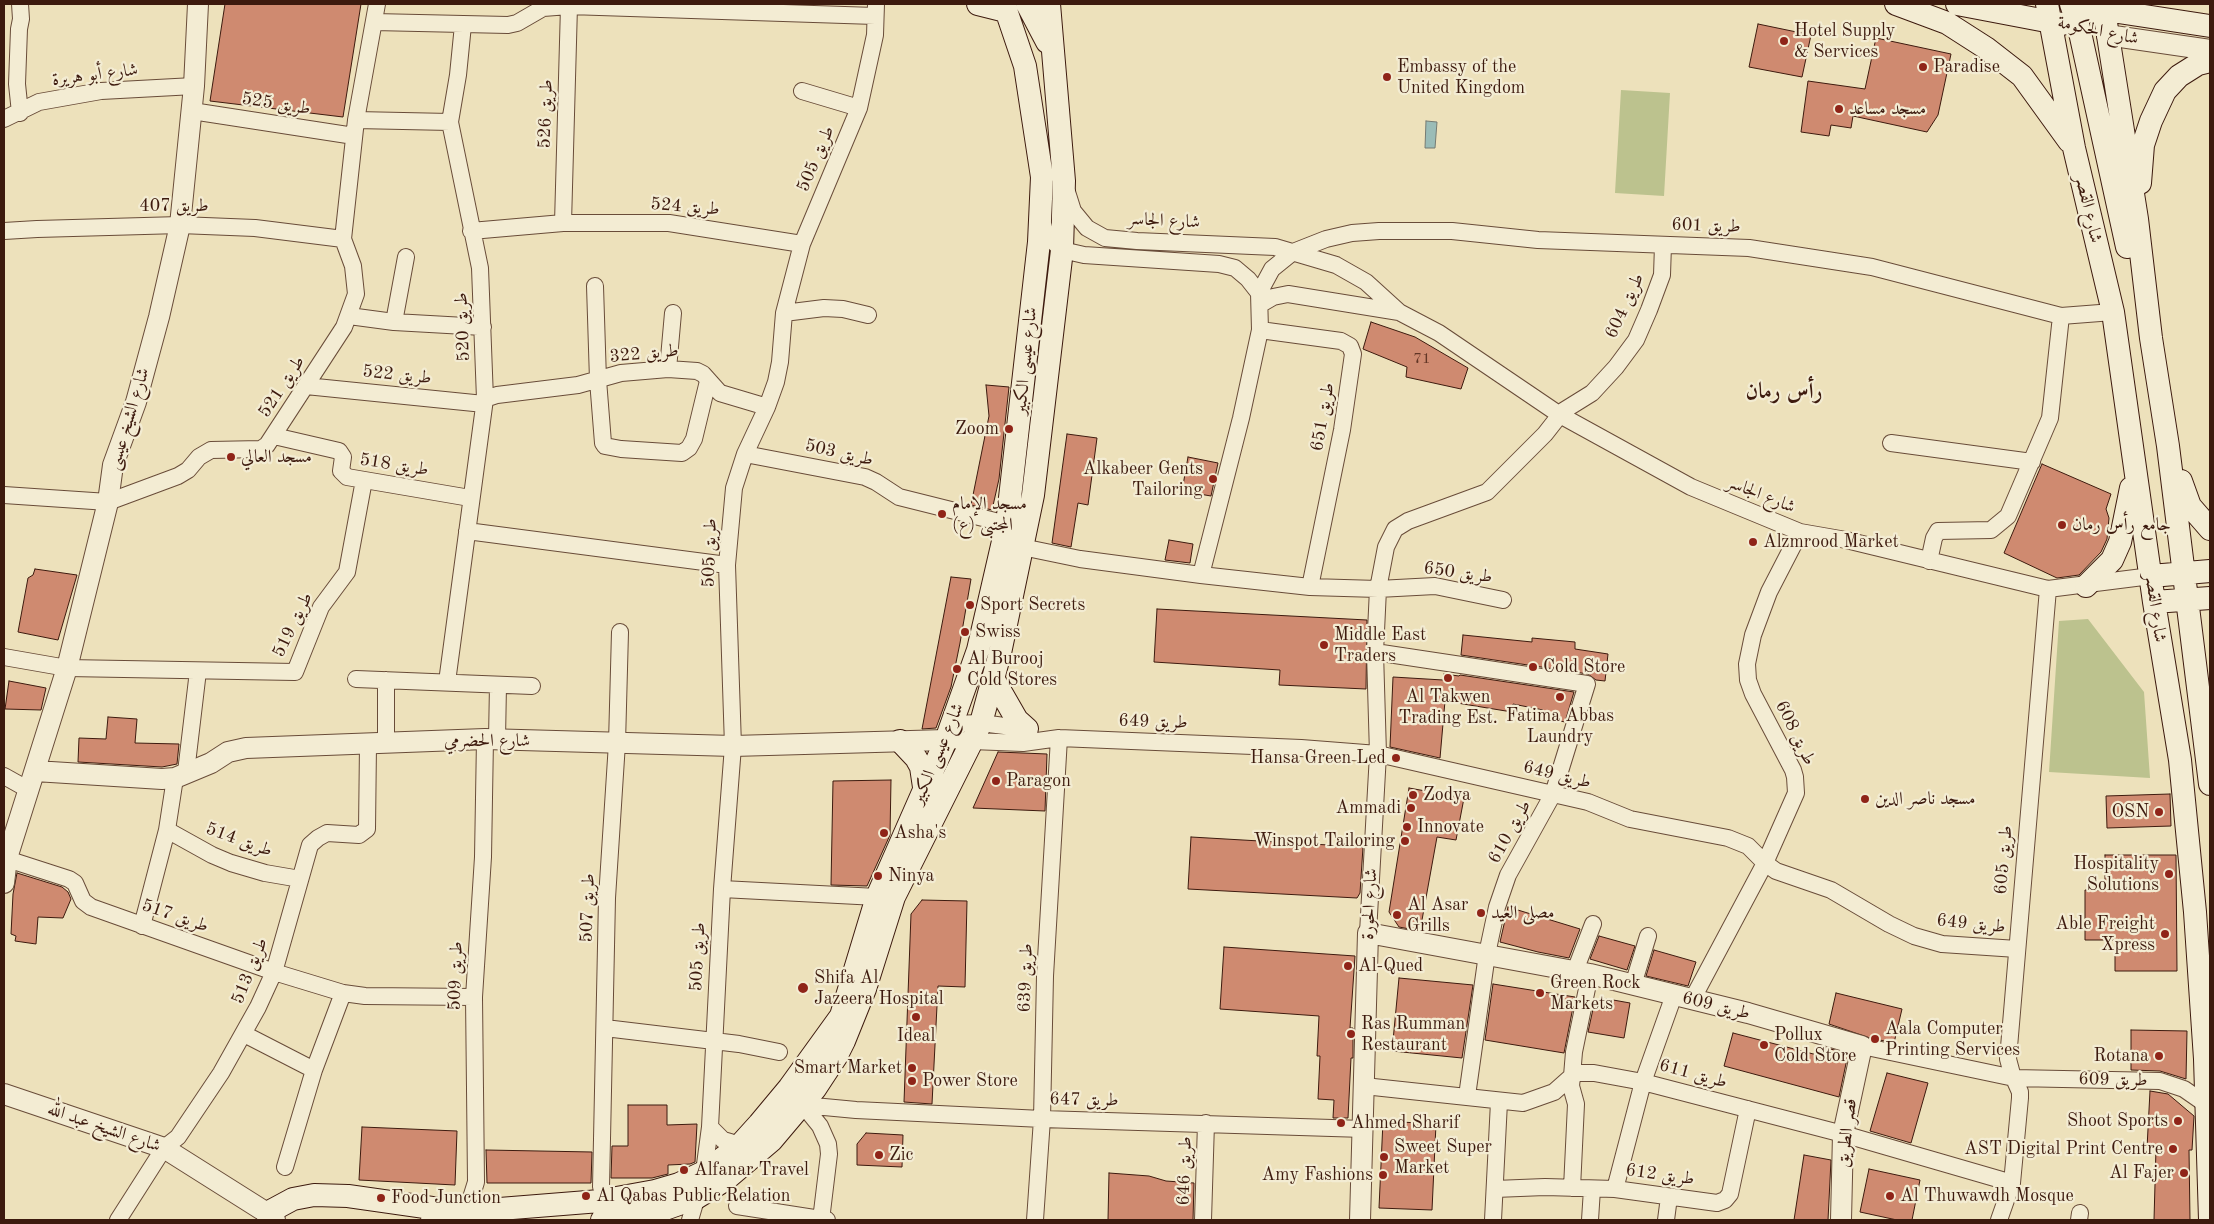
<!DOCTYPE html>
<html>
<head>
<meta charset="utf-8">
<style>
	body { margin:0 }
	#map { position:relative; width:2214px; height:1224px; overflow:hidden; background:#ede1bb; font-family:"Old Standard TT",serif }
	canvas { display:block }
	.frame { position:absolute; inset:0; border:5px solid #3d1a0e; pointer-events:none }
</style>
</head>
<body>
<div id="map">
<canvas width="2214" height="1224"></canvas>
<div class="frame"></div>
</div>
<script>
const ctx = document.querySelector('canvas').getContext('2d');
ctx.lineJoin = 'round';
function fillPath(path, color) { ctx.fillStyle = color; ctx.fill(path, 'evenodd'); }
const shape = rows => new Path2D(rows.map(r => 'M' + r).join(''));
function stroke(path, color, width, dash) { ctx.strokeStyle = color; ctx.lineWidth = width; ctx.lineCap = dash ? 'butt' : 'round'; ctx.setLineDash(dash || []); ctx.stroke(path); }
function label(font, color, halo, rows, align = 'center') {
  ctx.font = font + ' "Old Standard TT",Amiri,serif'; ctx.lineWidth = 4.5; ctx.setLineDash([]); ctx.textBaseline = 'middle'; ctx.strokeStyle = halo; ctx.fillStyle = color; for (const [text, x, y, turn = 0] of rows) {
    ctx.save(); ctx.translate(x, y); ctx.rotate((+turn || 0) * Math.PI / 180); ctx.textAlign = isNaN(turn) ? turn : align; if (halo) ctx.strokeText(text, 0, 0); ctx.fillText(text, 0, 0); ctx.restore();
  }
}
fillPath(shape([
	[1621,90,1670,93,1664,196,1615,193],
	[2088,619,2144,692,2150,778,2049,772,2059,621]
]), '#bcc28e');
const water = shape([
	[1426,121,1437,122,1435,148,1425,148,1426,121]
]);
fillPath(water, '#9abcb7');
stroke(water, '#757b73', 1);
const building = shape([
	[225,4,361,4,343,117,210,101,225,4],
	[1758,24,1811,35,1802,77,1749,67,1758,24],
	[1876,38,1951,54,1938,115,1927,132,1853,116,1851,128,1831,125,1829,136,1801,132,1808,81,1865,89,1876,38],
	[1371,322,1415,337,1468,368,1461,389,1406,377,1407,367,1363,349,1371,322],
	[986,385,1009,387,999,479,992,510,971,505,989,416,986,385],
	[1067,434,1097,438,1088,505,1078,503,1071,547,1052,543,1067,434],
	[1188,457,1218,463,1211,496,1182,491,1188,457],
	[2042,464,2111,494,2106,509,2109,518,2107,539,2101,552,2079,575,2057,578,2004,553,2042,464],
	[1169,540,1193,544,1190,563,1165,560,1169,540],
	[35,569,77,575,58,640,18,632,28,578,33,575,35,569],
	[951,577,971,579,960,643,951,687,936,728,922,729,951,577],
	[1157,609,1367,620,1366,689,1279,685,1280,670,1154,662,1157,609],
	[1463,635,1532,642,1532,638,1575,642,1575,649,1608,654,1605,681,1596,680,1588,674,1461,655,1463,635],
	[1444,674,1459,676,1460,675,1574,692,1565,722,1542,717,1543,710,1513,704,1512,712,1445,701,1440,758,1390,747,1393,677,1443,680,1444,674],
	[9,681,46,688,41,710,5,709,9,681],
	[108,717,137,719,135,743,179,744,177,764,162,767,78,762,79,738,106,739,108,717],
	[998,752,1047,754,1045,811,973,808,998,752],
	[891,780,890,835,867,886,831,885,833,781,891,780],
	[1409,788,1464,798,1456,840,1437,837,1420,931,1399,927,1389,912,1409,788],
	[2170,794,2171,826,2107,828,2106,796,2170,794],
	[1191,837,1363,847,1360,893,1357,898,1188,889,1191,837],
	[2105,855,2176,855,2177,971,2115,971,2115,940,2085,940,2085,890,2105,890,2105,855],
	[17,873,62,887,68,892,71,899,63,918,38,917,36,944,15,941,16,936,11,934,13,894,17,873],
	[922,900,967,901,965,987,938,986,932,1104,904,1102,911,914,922,900],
	[1508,907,1580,929,1569,958,1538,952,1500,942,1508,907],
	[1599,936,1635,946,1627,970,1590,959,1599,936],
	[1224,947,1355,956,1350,1028,1353,1028,1353,1058,1351,1058,1348,1118,1333,1118,1334,1100,1318,1099,1320,1056,1317,1056,1319,1016,1220,1009,1224,947],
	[1654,950,1696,962,1688,986,1646,976,1654,950],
	[1399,978,1473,985,1462,1058,1392,1051,1399,978],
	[1493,984,1575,997,1564,1053,1485,1040,1493,984],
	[1836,993,1902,1009,1894,1043,1870,1038,1829,1024,1836,993],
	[1602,998,1630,1003,1624,1038,1588,1032,1595,1000,1602,1001,1602,998],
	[2131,1030,2187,1031,2186,1079,2160,1071,2131,1070,2131,1030],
	[1733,1033,1821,1056,1824,1047,1848,1054,1839,1097,1724,1066,1733,1033],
	[1887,1073,1928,1083,1911,1143,1870,1131,1887,1073],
	[2150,1091,2168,1094,2194,1116,2192,1150,2189,1150,2190,1220,2154,1220,2156,1148,2147,1148,2150,1091],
	[628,1105,667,1105,667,1125,697,1124,695,1162,690,1164,668,1165,668,1174,652,1178,611,1178,612,1146,628,1146,628,1105],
	[1383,1121,1436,1124,1432,1210,1379,1208,1383,1121],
	[362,1127,457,1131,455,1185,359,1180,362,1127],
	[866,1133,903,1135,902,1167,857,1165,857,1144,866,1133],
	[486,1150,592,1152,591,1183,487,1183,486,1150],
	[1804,1155,1831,1160,1828,1220,1794,1220,1804,1155],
	[1869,1169,1920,1180,1912,1220,1897,1220,1860,1212,1869,1169],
	[1109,1173,1149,1176,1166,1181,1194,1183,1193,1220,1108,1220,1109,1173]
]);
fillPath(building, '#cf8a70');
stroke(building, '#3d1a0e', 1);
const minor = shape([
	[20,4,21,19,19,29,17,84,20,113],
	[374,22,508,25,517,23,543,8,569,6,875,16],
	[802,91,859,108],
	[192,111,354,136],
	[4,119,39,102,101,91,194,86],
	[356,120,450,122],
	[1067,192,1073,211,1087,228,1105,238,1137,241,1275,247,1336,265,1366,282,1399,312,1439,333,1560,415,1691,487,1800,532,1846,540,2048,589,2151,576],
	[1042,220,1046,235,1062,250,1084,255,1219,264,1235,268,1248,279,1259,293,1260,330,1241,418,1201,575],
	[563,223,569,6],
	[4,231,37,229,180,225,255,228,343,239],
	[471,231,563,223,669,223,802,244],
	[595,286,598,380,603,443,605,446,621,449,682,453,689,448,694,439,708,381],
	[1259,293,1272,269,1293,252,1326,239,1352,233,1379,231,1452,231,1538,240,1749,248,1872,267,2061,316,2113,312],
	[1261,304,1273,297,1288,294,1399,312],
	[784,313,824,308,843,309,868,315],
	[349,316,394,322,483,327],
	[394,322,406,257],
	[1260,330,1341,341,1350,346,1353,354,1342,430,1310,587],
	[668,369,673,313],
	[306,386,484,404],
	[485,399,497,395,578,385,621,373,668,369,697,371,703,374,720,393,767,407],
	[274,436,339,451,343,457,341,471,347,477,470,498],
	[1891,443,2032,462],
	[745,454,865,477,876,482,899,497,1007,524],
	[4,495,108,502,178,476,188,470,199,457,211,450,261,449,267,445,344,327,356,294,353,266,343,239,356,120,377,4],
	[467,531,727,565],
	[1022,547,1080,559,1201,575,1310,587,1378,589,1435,586,1503,600],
	[1929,561,1934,538,1938,531,1991,530,2008,516,2050,418,2061,316],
	[1375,652,1587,684,1553,794,1508,875,1497,907,1487,954,1467,1096],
	[4,657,67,668,295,672,321,607,347,572,364,480],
	[356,679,532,686],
	[447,682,485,399,480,268,450,122,458,75,463,25],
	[952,724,981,723,1028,729],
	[497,739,498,685],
	[946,740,1023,743,1059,738,1301,748,1378,754,1588,802,1630,819,1728,838,1748,846,1765,863,1776,871,1831,890,1889,924,1914,936,1942,944,2017,949],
	[386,743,386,680],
	[186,772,198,671],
	[4,776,29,790],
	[167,830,212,855,231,863,265,873,300,879],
	[4,858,69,879,75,883,83,901,91,907,274,972,343,993,365,996,474,997],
	[722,889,877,897,886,901],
	[142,926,167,830,175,778],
	[1368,933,1378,754,1375,652,1378,589,1386,547,1395,529,1408,521,1487,492,1545,434,1563,411,1592,393,1616,367,1636,340,1649,310,1662,275,1663,245],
	[1575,971,1593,924],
	[1633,985,1648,936],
	[1692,1000,1765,863,1796,793,1795,777,1793,770,1753,694,1748,680,1747,664,1753,635,1769,592,1800,532],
	[605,1028,739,1044,779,1052],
	[244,1034,314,1070],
	[1862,1046,2014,1078,2160,1081,2184,1089,2207,1105],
	[1364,1086,1523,1103,1554,1092,1572,1076,1579,1073,1594,1073,1643,1082,1843,1134,2012,1183],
	[803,1105,856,1110,1042,1119,1364,1129],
	[803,1105,820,1126,828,1144,829,1154,821,1220],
	[710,1127,723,1140,740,1145],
	[285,1167,314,1070,343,993],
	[601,1187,607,898,617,743,620,632],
	[1572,1188,1576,1104,1571,1086,1572,1076,1574,1052,1590,974],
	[1495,1189,1545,1187,1615,1189,1717,1203,1725,1200,1730,1194,1748,1109],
	[1615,1189,1643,1082,1674,995],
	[737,1206,827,1220],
	[462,1212,471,1198,476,1182,474,997,483,857,485,739],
	[118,1220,164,1148,178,1137,221,1073,258,1007,274,972,310,845,318,838,327,833,359,835,367,829,368,745],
	[690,1220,704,1172,710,1127,722,889,733,746,727,565,734,488,745,454,767,407,776,382,780,362,784,313,802,244,859,108,875,35,876,4],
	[1035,1220,1042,1119,1045,976,1059,738],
	[1203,1220,1206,1123],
	[1493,1220,1499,1102],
	[1590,1220,1592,1189],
	[1666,1220,1669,1197],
	[1999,1220,2012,1183,2020,1098,2020,1092,2012,1074,2008,1059,2048,589],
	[2079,1220,2080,1213]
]);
const tertiary = shape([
	[2107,35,2210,50],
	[35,771,162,779,175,778,211,763,228,752,246,748,485,739,733,746,946,740],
	[4,883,7,858,67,668,108,502,113,465,136,402,159,317,180,225,194,86,198,4],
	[4,1094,164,1148,267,1213,275,1220],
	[1360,1220,1368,933,1590,974,1748,1013,1862,1046,1843,1134,1841,1220]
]);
const secondary = shape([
	[978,4,1006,11],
	[1027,4,1047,42],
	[1896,4,1947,23,1986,48,2022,76,2069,141],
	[1957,4,2062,24],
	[2047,4,2074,148,2113,312,2154,602,2180,760,2195,912,2205,1059,2210,1220],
	[2071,4,2079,28,2127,247],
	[2103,4,2137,219,2151,338,2168,446,2210,784],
	[2091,11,2105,10,2210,26],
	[2140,183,2143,145,2151,121,2165,91,2179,76,2198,64,2210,61],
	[2181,481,2190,506,2210,529],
	[2151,576,2210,571],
	[2086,586,2112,560,2120,542,2131,488],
	[2154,602,2210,598],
	[994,680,1017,720,1027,729],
	[900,741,916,758,921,767,924,787],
	[267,1213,293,1199,314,1195,348,1196,453,1211],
	[432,1220,462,1212,600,1201,655,1191,679,1184,704,1172,740,1145,759,1124,789,1088,841,1016,877,897,946,740,978,650,1007,524,1039,242,1042,177,1025,66,1004,4],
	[602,1220,659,1211,696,1198,725,1180,772,1140,815,1089,836,1057,844,1041,865,989,894,897,981,723,1000,653,1033,495,1062,250,1064,181,1049,4]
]);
stroke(minor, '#694c39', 18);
stroke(tertiary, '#694c39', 22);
stroke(secondary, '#3d1a0e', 24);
stroke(minor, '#f3ecd3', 16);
stroke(tertiary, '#f3ecd3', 20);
stroke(secondary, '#f3ecd3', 22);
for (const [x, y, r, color] of [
	[1784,41,5,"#8f2418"],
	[1923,67,5,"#8f2418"],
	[1387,77,5,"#8f2418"],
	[1839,109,5,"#8f2418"],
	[1009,429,5,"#8f2418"],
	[231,457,5,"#8f2418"],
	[1213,479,5,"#8f2418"],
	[942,514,5,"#8f2418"],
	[2062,525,5,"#8f2418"],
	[1753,542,5,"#8f2418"],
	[970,605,5,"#8f2418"],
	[965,632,5,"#8f2418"],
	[1324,645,5,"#8f2418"],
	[1533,667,5,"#8f2418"],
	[957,669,5,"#8f2418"],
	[1448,678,5,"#8f2418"],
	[1560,697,5,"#8f2418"],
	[1396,758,5,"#8f2418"],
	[996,781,5,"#8f2418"],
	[1413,795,5,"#8f2418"],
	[1865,799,5,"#8f2418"],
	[1411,808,5,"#8f2418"],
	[2159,812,5,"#8f2418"],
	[1407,827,5,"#8f2418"],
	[884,833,5,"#8f2418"],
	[1405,841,5,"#8f2418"],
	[2169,874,5,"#8f2418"],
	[878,876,5,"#8f2418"],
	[1481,913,5,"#8f2418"],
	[1397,915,5,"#8f2418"],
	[2165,934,5,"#8f2418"],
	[1348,966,5,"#8f2418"],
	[803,988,6,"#8f2418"],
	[1540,993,5,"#8f2418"],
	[916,1017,5,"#8f2418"],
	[1351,1034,5,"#8f2418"],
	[1875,1039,5,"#8f2418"],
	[1764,1045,5,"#8f2418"],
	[2159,1056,5,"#8f2418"],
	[912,1068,5,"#8f2418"],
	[912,1081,5,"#8f2418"],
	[2178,1121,5,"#8f2418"],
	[1341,1123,5,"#8f2418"],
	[2173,1149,5,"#8f2418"],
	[879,1155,5,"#8f2418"],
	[1384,1157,5,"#8f2418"],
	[684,1170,5,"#8f2418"],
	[2184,1173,5,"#8f2418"],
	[1383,1175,5,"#8f2418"],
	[586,1196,5,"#8f2418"],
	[1890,1196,5,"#8f2418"],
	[381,1198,5,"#8f2418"]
]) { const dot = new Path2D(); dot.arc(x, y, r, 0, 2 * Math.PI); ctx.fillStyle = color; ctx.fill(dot); stroke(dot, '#f3ecd3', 2); }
label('15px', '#623626', null, [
	["71",1422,359]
]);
label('18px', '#3d1a0e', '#f3ecd3', [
	["Hotel Supply",1794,31],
	["& Services",1794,52],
	["Embassy of the",1397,67],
	["United Kingdom",1397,88],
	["Paradise",1933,67],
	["مسجد مساعد",1849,109],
	["Zoom",999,429,"right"],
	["مسجد العالي",241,457],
	["Alkabeer Gents",1203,469,"right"],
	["Tailoring",1203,490,"right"],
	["مسجد الإمام",952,504],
	["المجتبى (ع)",952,525],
	["جامع رأس رمان",2072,525],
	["Alzmrood Market",1763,542],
	["Sport Secrets",980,605],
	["Swiss",975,632],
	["Middle East",1334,635],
	["Traders",1334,656],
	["Al Burooj",967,659],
	["Cold Stores",967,680],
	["Cold Store",1543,667],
	["Al Takwen",1448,697,"center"],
	["Trading Est.",1448,718,"center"],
	["Fatima Abbas",1560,716,"center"],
	["Laundry",1560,737,"center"],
	["Hansa Green Led",1386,758,"right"],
	["Paragon",1006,781],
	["Zodya",1423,795],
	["مسجد ناصر الدين",1875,799],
	["Ammadi",1401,808,"right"],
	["OSN",2149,812,"right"],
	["Innovate",1417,827],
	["Asha's",894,833],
	["Winspot Tailoring",1395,841,"right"],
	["Hospitality",2159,864,"right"],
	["Solutions",2159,885,"right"],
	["Ninya",888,876],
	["Al Asar",1407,905],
	["Grills",1407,926],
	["مصلى العيد",1491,913],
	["Able Freight",2155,924,"right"],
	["Xpress",2155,945,"right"],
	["Al-Qued",1358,966],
	["Shifa Al",814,978],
	["Jazeera Hospital",814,999],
	["Green Rock",1550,983],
	["Markets",1550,1004],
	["Ras Rumman",1361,1024],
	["Restaurant",1361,1045],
	["Aala Computer",1885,1029],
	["Printing Services",1885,1050],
	["Pollux",1774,1035],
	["Cold Store",1774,1056],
	["Ideal",916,1036,"center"],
	["Rotana",2149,1056,"right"],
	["Smart Market",902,1068,"right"],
	["Power Store",922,1081],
	["Shoot Sports",2168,1121,"right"],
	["Ahmed Sharif",1351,1123],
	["Sweet Super",1394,1147],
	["Market",1394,1168],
	["AST Digital Print Centre",2163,1149,"right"],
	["Zic",889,1155],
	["Alfanar Travel",694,1170],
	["Al Fajer",2174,1173,"right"],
	["Amy Fashions",1373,1175,"right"],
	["Al Qabas Public Relation",596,1196],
	["Al Thuwawdh Mosque",1900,1196],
	["Food Junction",391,1198]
], 'left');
label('18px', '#3d1a0e', '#f3ecd3', [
	["شارع الحكومة",2098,31,12],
	["شارع أبو هريرة",95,75,-7],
	["طريق 525",276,104,9],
	["طريق 526",546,114,-88],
	["طريق 505",816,159,-67],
	["طريق 407",174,206],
	["طريق 524",685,207,5],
	["شارع القصر",2088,209,77],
	["شارع الجاسر",1164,221,3],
	["طريق 601",1706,226,2],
	["طريق 604",1625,306,-65],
	["طريق 520",463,327,-92],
	["طريق 322",644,354,-5],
	["شارع عيسى الكبير",1026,361,-84],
	["طريق 522",397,375,6],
	["طريق 521",282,387,-57],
	["طريق 651",1323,417,-80],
	["شارع الشيخ عيسى",129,419,-73],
	["طريق 503",839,453,13],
	["طريق 518",394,465,9],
	["شارع الجاسر",1761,495,22],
	["طريق 505",710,553,-88],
	["طريق 650",1458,573,8],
	["شارع القصر",2155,608,82],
	["طريق 519",293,625,-64],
	["طريق 649",1153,722,2],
	["طريق 608",1795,733,64],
	["شارع الحضرمي",487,741],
	["شارع عيسى الكبير",938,754,-67],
	["طريق 649",1557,775,14],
	["طريق 610",1510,832,-61],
	["طريق 514",239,840,20],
	["طريق 605",2004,860,-85],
	["شارع الحورة",1370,904,-87],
	["طريق 507",588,908,-88],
	["طريق 517",175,916,19],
	["طريق 649",1971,924,6],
	["طريق 505",698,957,-87],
	["طريق 513",250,971,-68],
	["طريق 509",456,976,-88],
	["طريق 639",1026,978,-88],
	["طريق 609",1716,1006,14],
	["طريق 611",1693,1074,15],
	["طريق 609",2113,1080,1],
	["طريق 647",1084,1100,1],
	["شارع الشيخ عبد الله",104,1128,19],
	["قصر الطريق",1847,1133,-83],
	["طريق 646",1185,1171,-88],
	["طريق 612",1660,1175,8]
]);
label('bold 22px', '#3d1a0e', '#f3ecd3', [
	["رأس رمان",1784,392]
]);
</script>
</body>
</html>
